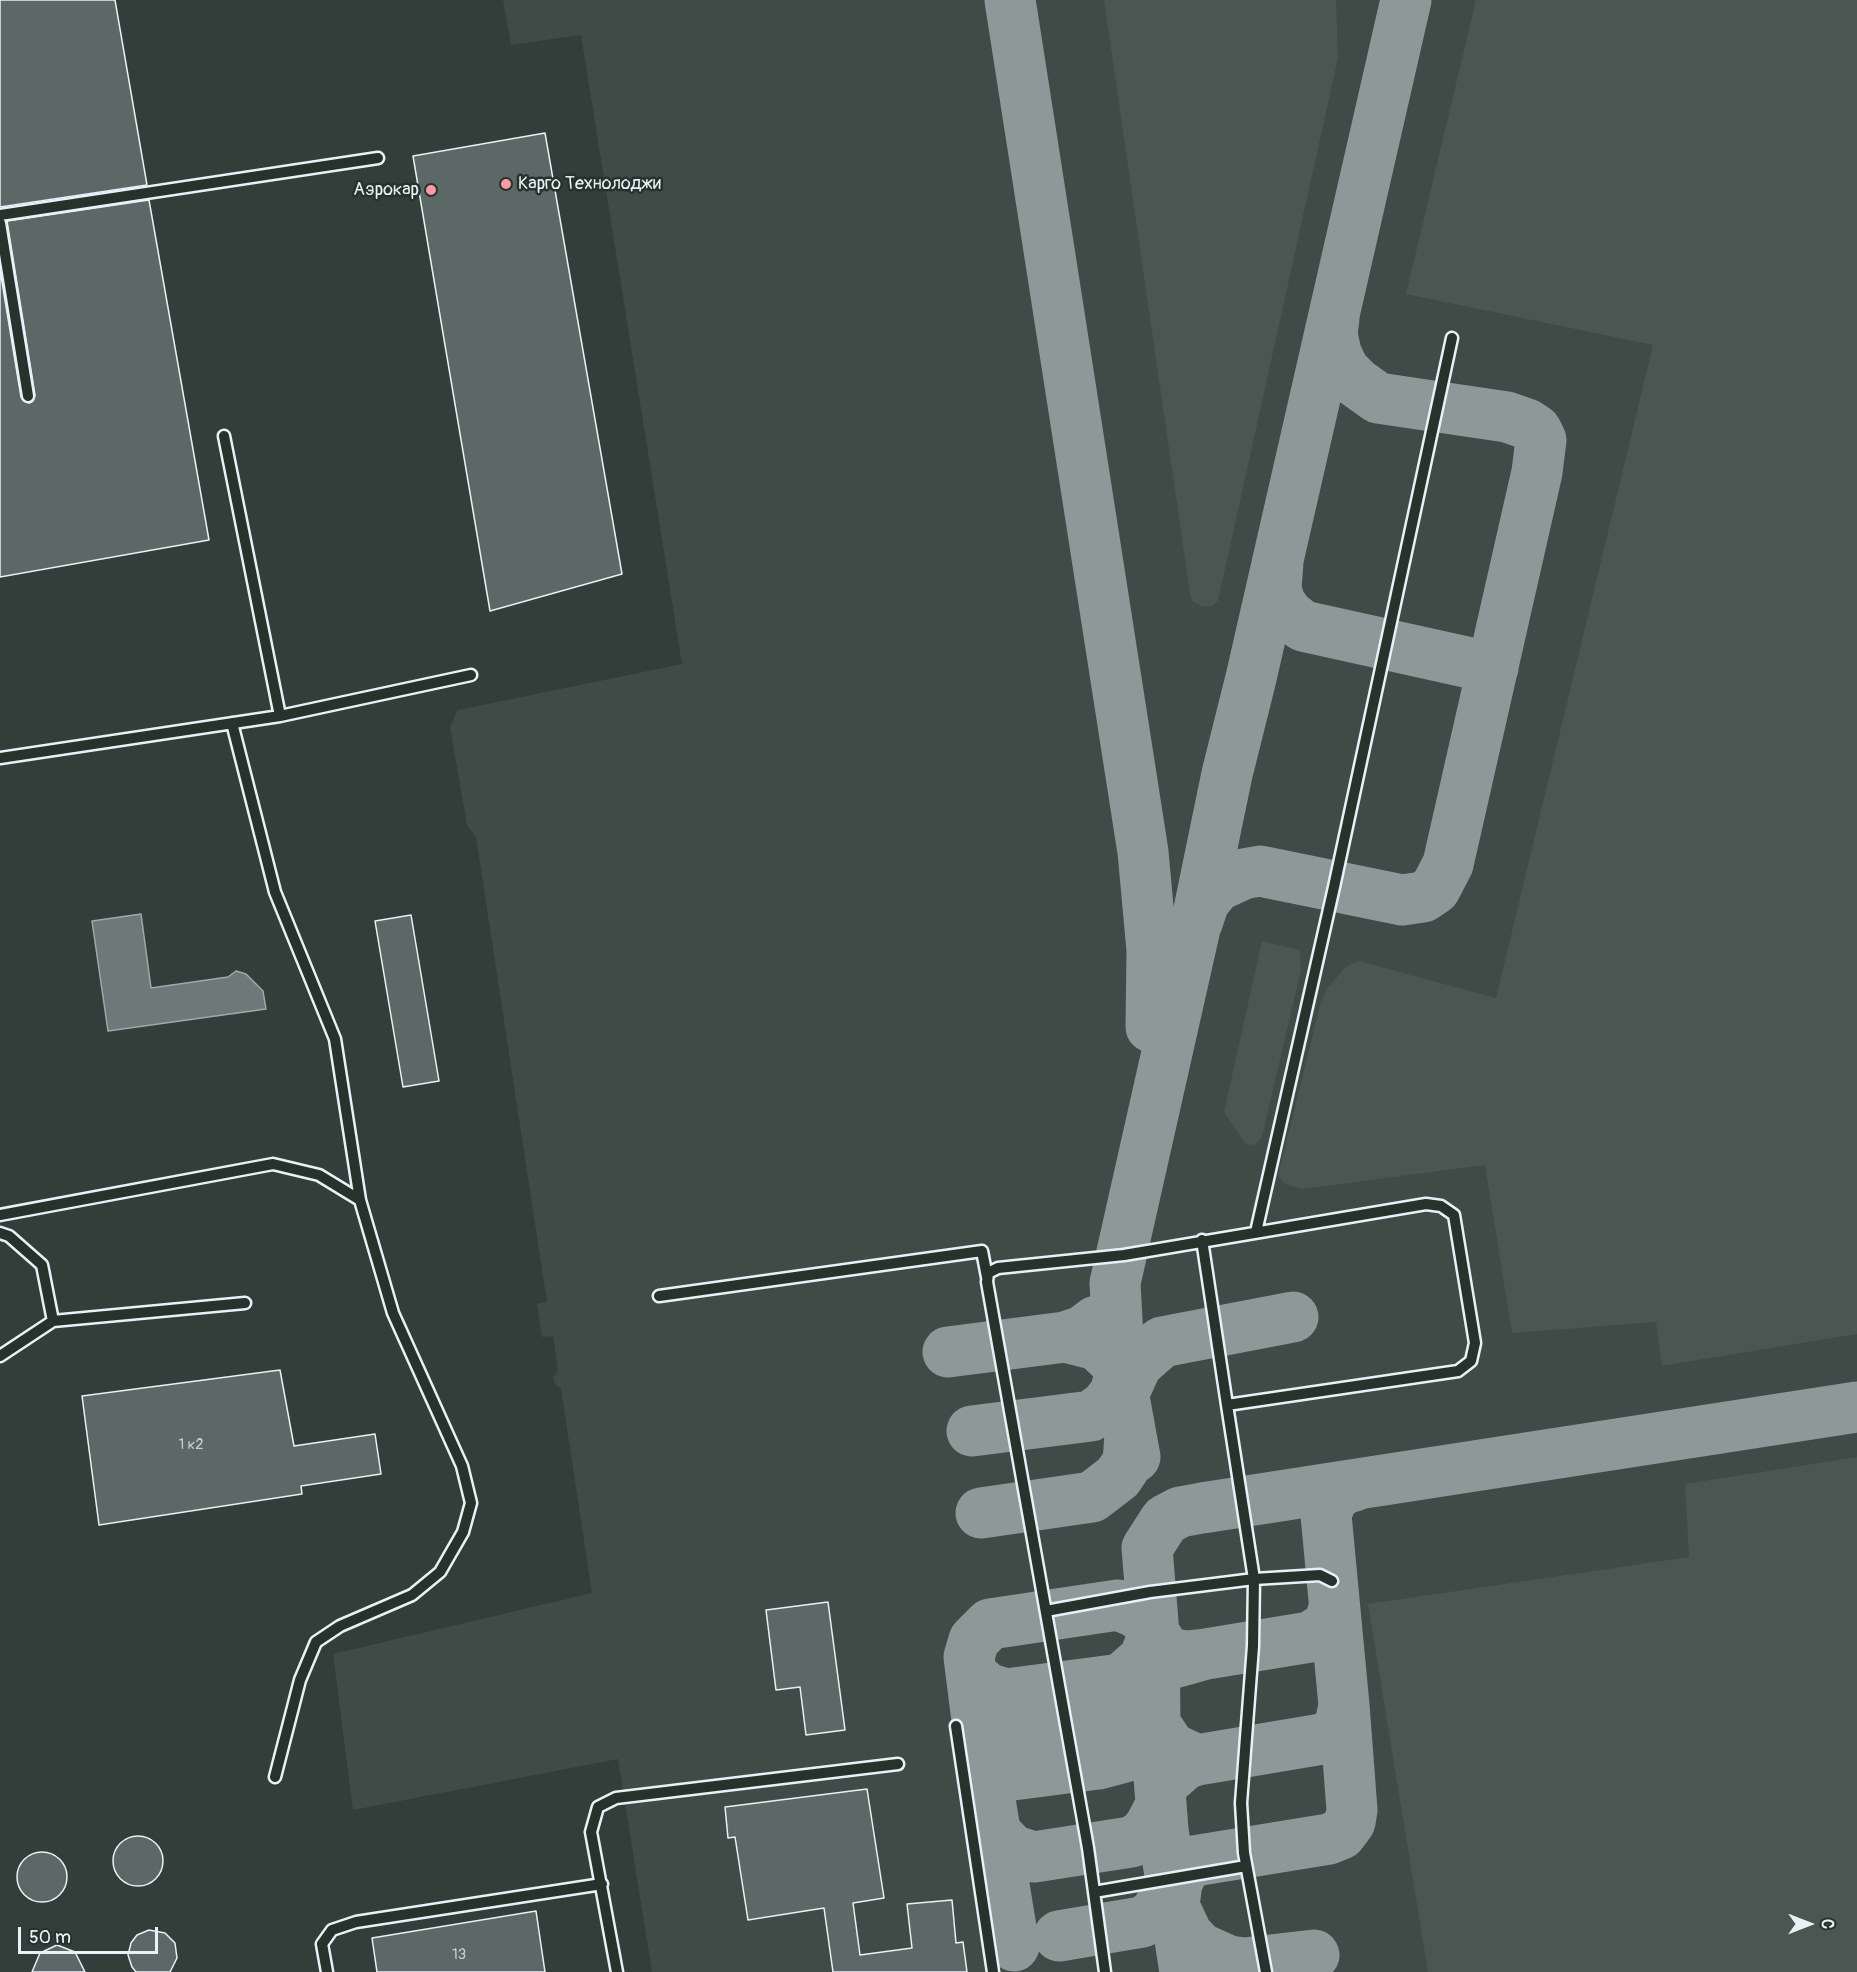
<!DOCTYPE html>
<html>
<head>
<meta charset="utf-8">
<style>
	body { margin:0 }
	#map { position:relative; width:1857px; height:1972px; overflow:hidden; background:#323e39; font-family:Pangolin,sans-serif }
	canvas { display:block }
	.north { position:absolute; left:1779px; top:1894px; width:60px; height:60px; -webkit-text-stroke:4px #26332d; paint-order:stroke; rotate:90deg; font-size:16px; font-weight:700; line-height:24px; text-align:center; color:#e8f1f8 }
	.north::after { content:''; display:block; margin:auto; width:21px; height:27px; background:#e8f1f8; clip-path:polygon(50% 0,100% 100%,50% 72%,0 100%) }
	.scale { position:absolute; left:18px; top:1927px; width:140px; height:27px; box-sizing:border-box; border:3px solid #e8f1f8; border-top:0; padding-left:8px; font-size:18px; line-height:21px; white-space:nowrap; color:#e8f1f8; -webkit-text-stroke:4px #26332d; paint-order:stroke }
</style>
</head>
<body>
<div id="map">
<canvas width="1857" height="1972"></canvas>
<div class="north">С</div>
<div class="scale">50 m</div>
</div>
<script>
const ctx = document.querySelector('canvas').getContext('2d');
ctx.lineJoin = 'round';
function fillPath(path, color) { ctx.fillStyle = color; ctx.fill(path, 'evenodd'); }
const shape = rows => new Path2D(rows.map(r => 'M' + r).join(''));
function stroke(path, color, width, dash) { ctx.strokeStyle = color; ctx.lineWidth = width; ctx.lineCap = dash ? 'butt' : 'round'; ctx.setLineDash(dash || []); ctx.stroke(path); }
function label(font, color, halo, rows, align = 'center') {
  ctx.font = font + ' Pangolin,sans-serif'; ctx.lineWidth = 5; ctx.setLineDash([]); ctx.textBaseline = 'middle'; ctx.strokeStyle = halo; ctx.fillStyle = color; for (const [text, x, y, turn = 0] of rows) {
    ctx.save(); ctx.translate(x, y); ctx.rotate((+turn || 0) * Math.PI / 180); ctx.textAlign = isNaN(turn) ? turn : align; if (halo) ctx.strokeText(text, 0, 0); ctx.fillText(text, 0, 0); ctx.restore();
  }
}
fillPath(shape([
	[503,0,1857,0,1857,1972,652,1972,618,1759,353,1810,333,1654,592,1593,561,1389,555,1384,553,1378,558,1370,553,1336,542,1337,537,1304,547,1302,476,837,467,825,450,727,458,710,682,664,581,35,511,45]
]), '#3f4b46');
fillPath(shape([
	[1104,0,1336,0,1338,58,1218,601,1212,606,1204,607,1193,602,1190,594],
	[1476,0,1857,0,1857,1334,1662,1366,1656,1322,1512,1333,1485,1165,1302,1189,1285,1184,1278,1176,1321,1001,1328,987,1347,966,1359,961,1496,998,1653,345,1406,294],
	[1262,941,1300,950,1301,970,1262,1137,1254,1146,1245,1143,1224,1112],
	[1857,1457,1857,1972,1428,1972,1368,1604,1689,1557,1685,1484]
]), '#495651');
const water = shape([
	[141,914,151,988,228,977,236,971,246,974,263,991,266,1009,108,1031,92,921,141,914]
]);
fillPath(water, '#6d7978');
stroke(water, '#9ea9ab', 1.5);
stroke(shape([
	[1010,0,1143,852,1152,950,1151,1027],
	[1278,562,1276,588,1280,603,1289,615,1303,626,1493,668],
	[1197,923,1204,902,1217,886,1243,874,1260,871,1402,900,1423,897,1435,889,1448,864,1537,472,1541,440,1536,430,1527,424,1507,417,1378,398,1357,383,1344,370,1336,353,1332,334,1334,318],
	[948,1352,1065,1337,1083,1331,1096,1321],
	[1123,1395,1137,1364,1162,1342,1293,1317],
	[972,1431,1091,1416,1105,1406,1115,1393,1120,1375,1114,1361,1097,1345,1065,1337],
	[1135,1457,1120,1375,1115,1283,1196,924,1227,774,1251,678,1406,0],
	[981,1513,1092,1497,1118,1477,1128,1462,1130,1435],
	[1174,1663,1206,1654,1310,1637,1329,1625,1334,1608],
	[971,1674,987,1688,1006,1694,1121,1679,1144,1659,1154,1634],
	[992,1705,980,1724,981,1745,994,1765,1013,1775,1098,1764,1128,1756,1143,1742,1155,1724,1171,1748,1197,1760],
	[1014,1733,1119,1721,1133,1715,1147,1696,1153,1672],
	[979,1736,969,1657,974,1640,990,1624,1118,1605,1135,1612,1145,1619,1167,1653,1186,1656,1206,1654],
	[981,1745,1014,1946],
	[1169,1778,1185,1764,1197,1760,1328,1738,1340,1725,1344,1705],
	[996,1833,1012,1850,1034,1857,1131,1842,1142,1836,1150,1826,1160,1807],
	[1174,1905,1177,1883,1183,1870,1194,1861,1329,1839,1341,1834,1350,1822,1352,1810,1344,1705,1326,1515,1332,1498,1344,1489,1354,1486],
	[1174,1906,1187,1934,1200,1948,1229,1961,1244,1963,1314,1955],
	[1059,1936,1142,1922,1155,1914,1171,1885],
	[1185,1972,1163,1830,1155,1724,1154,1634,1147,1548,1165,1520,1180,1512,1202,1508,1857,1407]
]), '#8d9898', 51);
const building = shape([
	[0,0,115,0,147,185,0,207,0,0],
	[545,133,622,574,490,611,413,156,545,133],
	[149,200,209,540,0,577,0,270,21,397,29,403,33,401,35,395,7,221,149,200],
	[411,915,439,1081,403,1087,375,921,411,915],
	[280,1370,294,1446,375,1434,381,1474,301,1486,302,1494,99,1525,82,1396,280,1370],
	[828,1602,845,1730,806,1735,800,1687,776,1690,766,1610,828,1602],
	[867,1789,884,1898,853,1903,860,1955,912,1948,907,1904,952,1900,956,1943,963,1942,967,1972,833,1972,824,1908,748,1920,735,1837,728,1838,725,1807,867,1789],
	'113 1861a25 25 0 1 1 50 0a25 25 0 1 1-50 0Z',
	'17 1877a25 25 0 1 1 50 0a25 25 0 1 1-50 0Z',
	[536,1911,545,1972,377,1972,372,1938,536,1911],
	[149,1930,165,1933,175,1943,177,1958,170,1972,136,1972,132,1967,128,1955,131,1943,137,1935,149,1930],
	[57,1945,75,1952,85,1972,32,1972,40,1953,57,1945]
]);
fillPath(building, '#5c6865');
stroke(building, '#e8f1f8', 1.5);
const lane = shape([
	[0,215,378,158],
	[0,223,28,396],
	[224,436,280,716],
	[232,723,275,892,335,1039,360,1200,393,1313,462,1466,471,1503,463,1532,440,1572,412,1595,340,1626,316,1642,300,1680,275,1777],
	[0,758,280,716,471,675],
	[0,1215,273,1164,319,1175,360,1200],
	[1256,1232,1334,887,1452,338],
	[0,1233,9,1236,42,1265,53,1321,245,1303],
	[1202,1240,1227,1405],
	[659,1296,982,1251,987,1277],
	[0,1356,53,1321],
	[1046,1611,1150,1592,1254,1579,1320,1575,1332,1581],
	[956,1726,993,1972],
	[1094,1892,1246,1866],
	[327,1972,322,1944,332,1930,356,1922,602,1884],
	[617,1972,591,1832,598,1807,616,1798,898,1764],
	[1105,1972,1088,1848,987,1282,988,1273,998,1268,1124,1255,1426,1204,1441,1206,1454,1215,1475,1343,1471,1361,1458,1371,1227,1405,1254,1579,1253,1646,1241,1803,1244,1853,1266,1972]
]);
stroke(lane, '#e8f1f8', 15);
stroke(lane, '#26332d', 10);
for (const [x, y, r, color] of [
	[506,184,6,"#ff9aa2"],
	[431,190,6,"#ff9aa2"]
]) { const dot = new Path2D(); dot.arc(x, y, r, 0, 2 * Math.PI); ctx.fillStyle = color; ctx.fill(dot); stroke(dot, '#26332d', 2); }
label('15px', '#c5cfd3', null, [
	["1 к2",191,1445],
	["13",459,1955]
]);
label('18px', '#e8f1f8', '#26332d', [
	["Карго Технолоджи",518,184],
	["Аэрокар",419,190,"right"]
], 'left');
</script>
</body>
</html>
